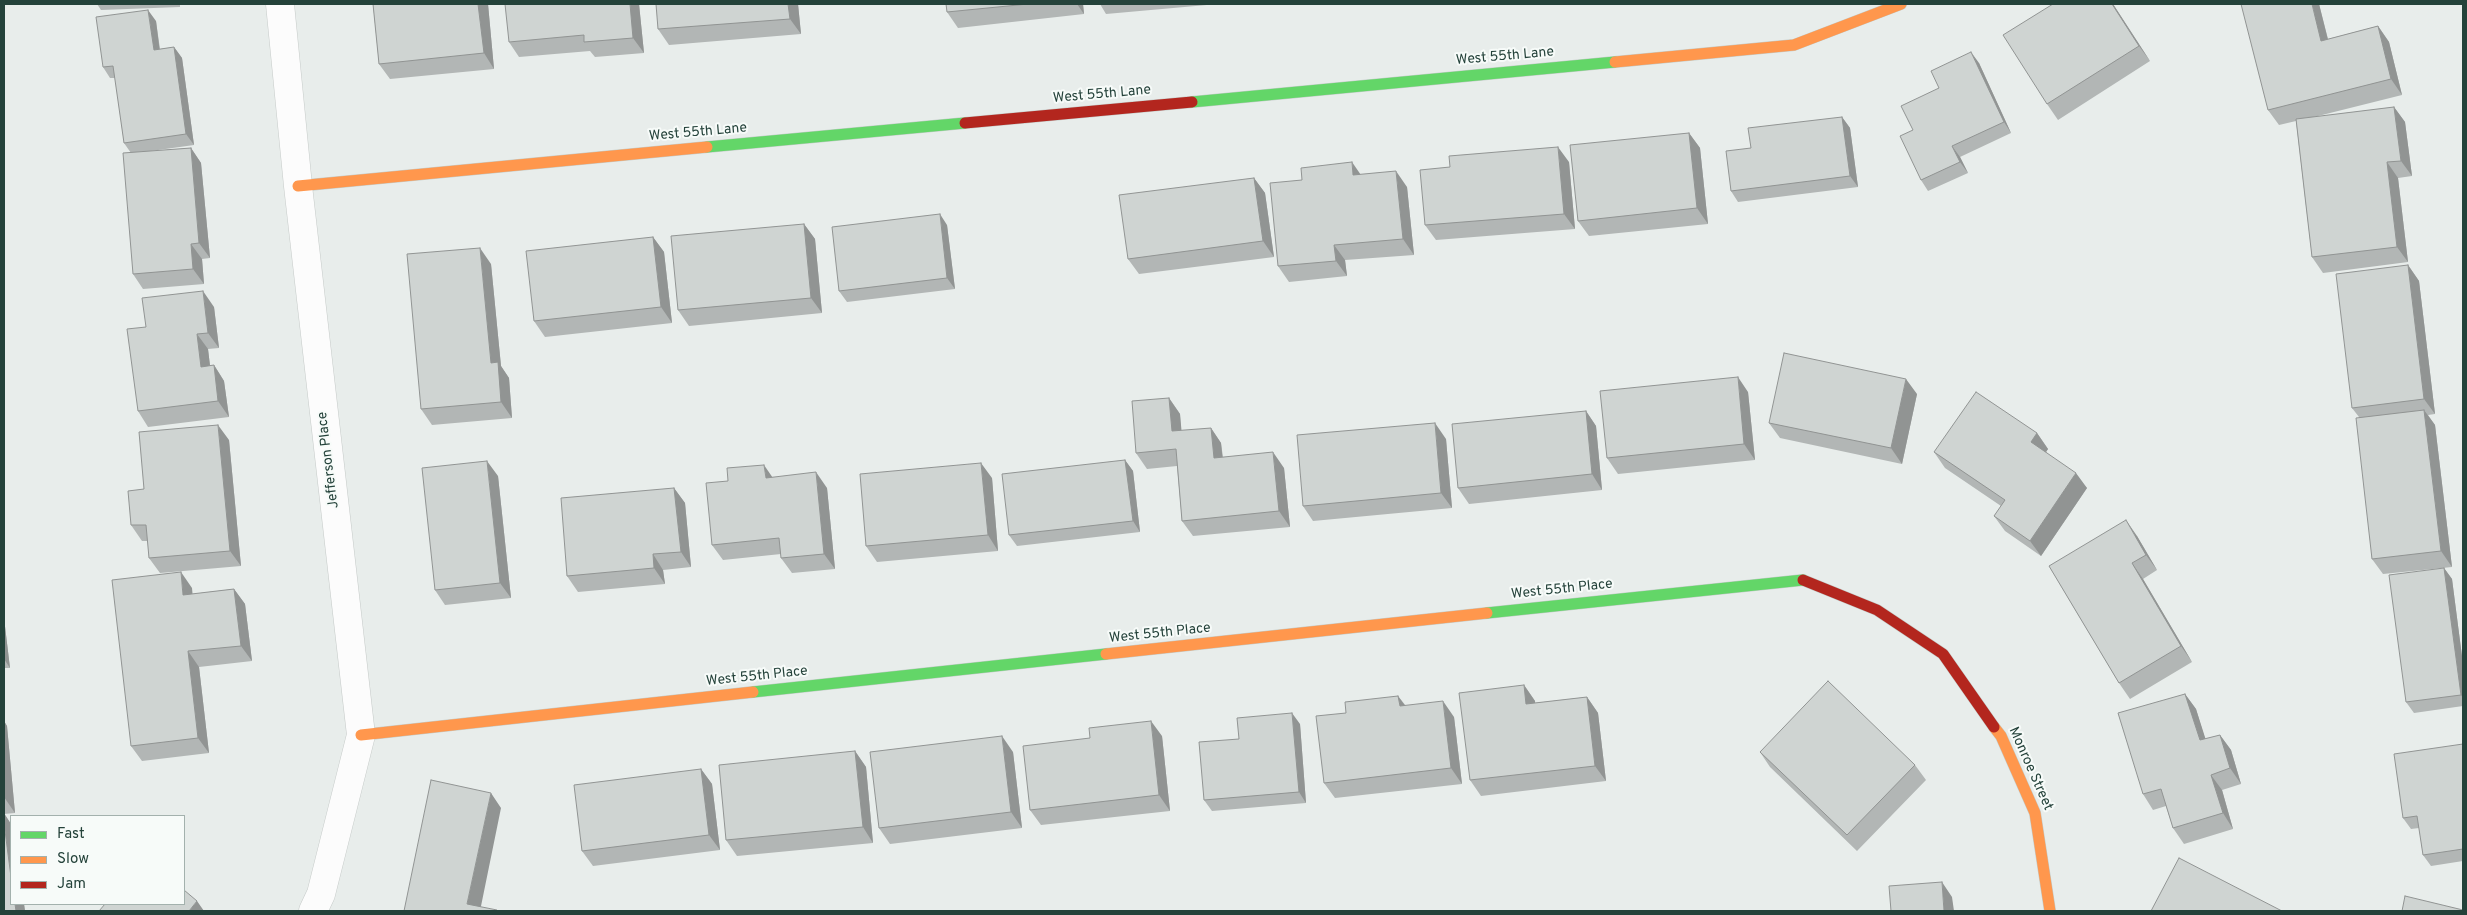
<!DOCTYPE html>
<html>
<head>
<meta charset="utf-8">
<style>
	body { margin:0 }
	#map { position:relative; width:2467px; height:915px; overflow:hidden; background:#e8edeb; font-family:Overpass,sans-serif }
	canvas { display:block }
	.frame { position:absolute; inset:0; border:5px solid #24423a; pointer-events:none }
	.legend { position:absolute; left:10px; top:815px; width:175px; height:90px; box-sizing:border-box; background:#f7fbf9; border:1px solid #a3b1ad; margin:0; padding:6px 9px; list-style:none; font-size:15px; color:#24423a }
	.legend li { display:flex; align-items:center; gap:10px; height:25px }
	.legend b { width:25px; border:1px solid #a3b1ad }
</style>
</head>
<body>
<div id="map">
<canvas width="2467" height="915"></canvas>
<div class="frame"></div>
<ul class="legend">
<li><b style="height:6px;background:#63d668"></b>Fast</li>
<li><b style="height:6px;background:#ff974d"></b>Slow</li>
<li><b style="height:6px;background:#b3261e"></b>Jam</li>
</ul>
</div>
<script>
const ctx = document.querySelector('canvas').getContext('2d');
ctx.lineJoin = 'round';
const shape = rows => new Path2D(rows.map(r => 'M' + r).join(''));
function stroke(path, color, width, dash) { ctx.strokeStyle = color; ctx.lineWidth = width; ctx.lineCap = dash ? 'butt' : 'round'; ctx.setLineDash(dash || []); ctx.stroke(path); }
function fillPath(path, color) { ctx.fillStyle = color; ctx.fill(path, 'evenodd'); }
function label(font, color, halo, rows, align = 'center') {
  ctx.font = font + ' Overpass,sans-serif'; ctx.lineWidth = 4; ctx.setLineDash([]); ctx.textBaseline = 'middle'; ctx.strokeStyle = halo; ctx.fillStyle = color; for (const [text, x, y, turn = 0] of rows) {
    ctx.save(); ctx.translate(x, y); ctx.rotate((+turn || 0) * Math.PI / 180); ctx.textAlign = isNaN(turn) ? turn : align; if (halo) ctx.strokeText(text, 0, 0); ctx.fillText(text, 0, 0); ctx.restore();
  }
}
const street = shape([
	[280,4,298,186,361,735,321,894,313,911]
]);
const fast = shape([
	[1192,102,1615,62],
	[707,147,965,123],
	[1487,613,1803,580],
	[753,692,1106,654]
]);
const slow = shape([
	[1615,62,1794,45,1901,4],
	[298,186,707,147],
	[1106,654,1487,613],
	[1994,727,2001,736,2035,813,2050,911],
	[361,735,753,692]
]);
const jam = shape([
	[965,123,1192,102],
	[1803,580,1877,610,1943,654,1994,727]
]);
stroke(street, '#c5cac8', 29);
stroke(fast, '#c3cbc8', 12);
stroke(slow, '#c3cbc8', 12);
stroke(jam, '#c3cbc8', 12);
stroke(street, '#fcfcfc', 28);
stroke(fast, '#63d668', 11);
stroke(slow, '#ff974d', 11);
stroke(jam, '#b3261e', 11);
fillPath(shape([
	[97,4,180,4,180,7,101,10],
	[373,4,488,4,494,69,390,79,379,64],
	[639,4,644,53,595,57,590,51,519,57,509,42],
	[798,4,801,34,669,45,658,29],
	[946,4,1083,4,1084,14,958,28,947,12],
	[1100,4,1218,4,1106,14],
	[2053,4,2113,4,2150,61,2058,120,2047,104],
	[2319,4,2328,39,2378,26,2389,42,2402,95,2314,117,2394,107,2405,122,2412,176,2398,178,2408,262,2323,273,2312,257,2296,121,2279,125,2268,110],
	[156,21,160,49,174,47,182,58,194,145,151,151,191,148,201,163,210,258,202,259,204,284,143,289,133,274,131,153,124,143,115,78,110,78,103,67],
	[1979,63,2011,133,1960,157,1968,173,1928,191,1921,180,1913,130,1939,88],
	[1842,117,1850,128,1858,187,1738,202,1731,191,1751,148],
	[1689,133,1700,148,1708,224,1589,236,1578,221],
	[1569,162,1575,229,1436,240,1425,225,1450,167],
	[1361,175,1407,187,1414,255,1345,260,1347,276,1289,282,1278,266],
	[1254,178,1265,193,1274,257,1139,274,1128,259],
	[804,224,815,239,822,313,689,326,678,310],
	[947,225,955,289,847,302,839,291],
	[653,237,664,252,672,323,545,337,534,321],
	[491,264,501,366,509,378,512,418,432,425,421,409],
	[2408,265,2419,281,2435,414,2428,415,2435,425,2452,567,2383,574,2372,559,2359,417,2352,408],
	[214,307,219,348,208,349,210,366,214,365,224,381,229,417,148,427,138,411,146,327],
	[1748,392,1755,460,1618,474,1607,458],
	[1917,394,1902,464,1780,438,1769,423],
	[1169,398,1180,414,1181,431,1211,428,1221,443,1223,457,1284,468,1290,527,1193,536,1182,521,1177,466,1147,469,1136,453],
	[1586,411,1596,426,1602,490,1469,504,1458,488],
	[2037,433,2048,449,2046,452,2087,488,2041,556,2005,531,1994,516,2001,506,1945,468,1934,452],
	[1446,439,1452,508,1313,521,1303,506],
	[229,440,241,566,160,573,149,558,148,541,142,541,131,525,144,489],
	[1125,460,1133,471,1140,532,1017,546,1009,535],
	[498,476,511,598,445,605,435,590],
	[772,477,827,488,835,569,792,573,781,558,781,554,723,560,712,545],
	[992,478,998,551,877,562,866,546],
	[674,488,685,503,691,567,663,570,665,584,578,592,567,576],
	[2137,536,2157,570,2143,579,2192,662,2130,699,2119,683,2049,566],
	[2444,568,2452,579,2463,664,2463,706,2414,713,2406,702],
	[192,588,192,594,234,589,245,604,252,661,199,667,209,753,142,761,131,746],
	[4,618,10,668,4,668],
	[1524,685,1535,701,1535,703,1587,697,1598,713,1606,781,1481,796,1470,780],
	[2185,694,2196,709,2205,739,2220,735,2231,750,2241,784,2222,790,2233,829,2184,844,2173,828,2166,806,2153,810,2143,794],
	[1398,696,1406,706,1454,717,1462,784,1335,798,1324,783,1346,713],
	[4,721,7,726,15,813,4,814,11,824,11,904,24,904,25,911,4,911],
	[1300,724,1306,803,1212,811,1204,800,1239,739],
	[1162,736,1170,811,1041,825,1030,810],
	[2463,744,2463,861,2431,866,2423,855,2419,828,2411,829,2403,818],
	[855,751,866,767,873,843,737,856,726,840],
	[1013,752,1022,828,890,844,879,828],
	[1760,752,1915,765,1926,780,1857,851,1770,767],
	[701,769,712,784,720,850,593,866,582,851]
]), '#b2b6b5');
fillPath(shape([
	[478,4,488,4,494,69,484,53],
	[630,4,639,4,644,53,633,38],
	[788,4,798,4,801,34,790,19],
	[1077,4,1083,4,1084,14],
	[2112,4,2113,4,2150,61,2139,46],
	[2312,4,2319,4,2332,56,2321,41],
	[148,10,156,21,161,61,154,50],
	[2378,26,2389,42,2402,95,2391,79],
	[174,47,182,58,194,145,186,134],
	[1971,52,1979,63,2011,133,2004,122],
	[2394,107,2405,122,2412,176,2401,161],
	[1842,117,1850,128,1858,187,1850,176],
	[1689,133,1700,148,1708,224,1697,208],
	[1952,146,1960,157,1968,173,1960,162],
	[1558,147,1569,162,1575,229,1564,214],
	[191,148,201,163,210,258,199,243],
	[1352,162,1363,178,1353,175],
	[2387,162,2398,178,2408,262,2397,247],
	[1396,171,1407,187,1414,255,1403,239],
	[1254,178,1265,193,1274,257,1263,241],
	[940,214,947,225,955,289,947,278],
	[804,224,815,239,822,313,811,298],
	[653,237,664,252,672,323,661,307],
	[191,244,202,259,204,284,193,269],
	[1334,245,1345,260,1347,276,1336,261],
	[480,248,491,264,501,366,509,378,512,418,501,402,491,363],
	[2408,265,2419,281,2435,414,2424,399],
	[203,291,214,307,219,348,208,333],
	[197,334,208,349,212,382,201,367],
	[214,365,224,381,229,417,218,401],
	[1738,377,1748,392,1755,460,1744,444],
	[1906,379,1917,394,1902,464,1891,448],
	[1169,398,1180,414,1183,447,1172,431],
	[2424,410,2435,425,2452,567,2441,551],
	[1586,411,1596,426,1602,490,1592,474],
	[1435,423,1446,439,1452,508,1441,493],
	[218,425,229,440,241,566,230,551],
	[1211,428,1221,443,1224,473,1214,458],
	[2037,433,2048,449,2042,458,2031,442],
	[1273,452,1284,468,1290,527,1279,511],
	[1125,460,1133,471,1140,532,1133,521],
	[487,461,498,476,511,598,500,583],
	[981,463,992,478,998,551,988,535],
	[764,465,775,481,766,478],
	[816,472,827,488,835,569,824,554],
	[2076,473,2087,488,2041,556,2030,541],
	[674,488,685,503,691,567,681,552],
	[2126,520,2137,536,2157,570,2146,555],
	[653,554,663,570,665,584,654,568],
	[2132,563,2143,579,2192,662,2181,646],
	[2444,568,2452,579,2463,664,2463,698,2461,695],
	[181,572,192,588,194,610,183,595],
	[234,589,245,604,252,661,241,646],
	[4,618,10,668,4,659],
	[188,651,199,667,209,753,198,738],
	[1524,685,1535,701,1537,720,1526,704],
	[2185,694,2196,709,2211,756,2200,740],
	[1398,696,1409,711,1400,706],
	[1587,697,1598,713,1606,781,1595,766],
	[1443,701,1454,717,1462,784,1451,768],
	[1292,713,1300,724,1306,803,1299,792],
	[4,721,7,726,15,813,4,797],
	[1151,721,1162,736,1170,811,1159,795],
	[2220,735,2231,750,2241,784,2230,768],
	[1002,736,1013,752,1022,828,1011,812],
	[855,751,866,767,873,843,863,827],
	[701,769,712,784,720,850,709,835],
	[2211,775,2222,790,2233,829,2223,813],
	[491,793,501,808,480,911,467,904],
	[4,813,11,824,11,877,4,823],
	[1942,882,1952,897,1954,911,1944,911],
	[197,901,204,911,189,911],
	[15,904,24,904,25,911,16,911]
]), '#919493');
const building = shape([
	[373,4,478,4,484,53,379,64,373,4],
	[505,4,630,4,633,38,584,42,584,35,509,42,505,4],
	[656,4,788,4,790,19,658,29,656,4],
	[946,4,1028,4,947,12,946,4],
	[2053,4,2112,4,2139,46,2047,104,2003,35,2053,4],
	[2241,4,2312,4,2321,41,2378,26,2391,79,2268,110,2241,4],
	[148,10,154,50,174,47,186,134,124,143,113,66,103,67,96,17,148,10],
	[1971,52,2004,122,1952,146,1960,162,1921,180,1900,136,1913,130,1901,106,1939,88,1931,71,1971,52],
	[2394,107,2401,161,2387,162,2397,247,2312,257,2296,119,2394,107],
	[1842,117,1850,176,1731,191,1726,151,1751,148,1748,128,1842,117],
	[1689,133,1697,208,1578,221,1570,145,1689,133],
	[1558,147,1564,214,1425,225,1420,170,1450,167,1449,156,1558,147],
	[191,148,199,243,191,244,193,269,133,274,123,153,191,148],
	[1352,162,1353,175,1396,171,1403,239,1334,245,1336,261,1278,266,1270,183,1302,180,1301,168,1352,162],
	[1254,178,1263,241,1128,259,1119,195,1254,178],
	[940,214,947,278,839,291,832,227,940,214],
	[804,224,811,298,678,310,671,236,804,224],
	[653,237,661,307,534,321,526,251,653,237],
	[480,248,491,363,498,362,501,402,421,409,407,254,480,248],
	[2408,265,2424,399,2352,408,2336,274,2408,265],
	[203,291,208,333,197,334,201,367,214,365,218,401,138,411,127,329,146,327,142,298,203,291],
	[1784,353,1906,379,1891,448,1769,423,1784,353],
	[1738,377,1744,444,1607,458,1600,391,1738,377],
	[1976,392,2037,433,2031,442,2076,473,2030,541,1994,516,2005,500,1934,452,1976,392],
	[1169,398,1172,431,1211,428,1214,458,1273,452,1279,511,1182,521,1176,449,1136,453,1132,401,1169,398],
	[2424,410,2441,551,2372,559,2356,418,2424,410],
	[1586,411,1592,474,1458,488,1452,424,1586,411],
	[1435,423,1441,493,1303,506,1297,435,1435,423],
	[218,425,230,551,149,558,146,525,131,525,128,491,144,489,139,432,218,425],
	[1125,460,1133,521,1009,535,1002,474,1125,460],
	[487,461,500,583,435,590,422,468,487,461],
	[981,463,988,535,866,546,860,474,981,463],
	[764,465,766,478,816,472,824,554,781,558,779,538,712,545,706,483,728,481,727,468,764,465],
	[674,488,681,552,653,554,654,568,567,576,561,498,674,488],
	[2126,520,2146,555,2132,563,2181,646,2119,683,2049,566,2126,520],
	[2444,568,2461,695,2406,702,2389,575,2444,568],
	[181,572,183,595,234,589,241,646,188,651,198,738,131,746,112,580,181,572],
	[1828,681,1915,765,1847,835,1760,752,1828,681],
	[1524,685,1526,704,1587,697,1595,766,1470,780,1459,693,1524,685],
	[2185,694,2200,740,2220,735,2230,768,2211,775,2223,813,2173,828,2161,789,2143,794,2118,713,2185,694],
	[1398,696,1400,706,1443,701,1451,768,1324,783,1316,716,1346,713,1345,702,1398,696],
	[1292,713,1299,792,1204,800,1199,742,1239,739,1237,718,1292,713],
	[1151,721,1159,795,1030,810,1023,746,1090,738,1089,728,1151,721],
	[1002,736,1011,812,879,828,870,752,1002,736],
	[2463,744,2463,849,2423,855,2417,816,2403,818,2394,754,2463,744],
	[855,751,863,827,726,840,719,765,855,751],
	[701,769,709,835,582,851,574,785,701,769],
	[431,780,491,793,467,904,497,910,497,911,404,911,431,780],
	[4,823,11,877,11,904,15,904,16,911,4,911,4,823],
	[2179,858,2282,911,2151,911,2179,858],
	[1942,882,1944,911,1891,911,1889,886,1942,882],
	[184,890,197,901,189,911,99,911,105,904,184,904,184,890],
	[2405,896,2463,910,2463,911,2402,911,2405,896]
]);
fillPath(building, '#cfd4d2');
stroke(building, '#919493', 1);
label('14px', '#24423a', '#f7fbf9', [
	["West 55th Lane",1505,57,-5],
	["West 55th Lane",1102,95,-5],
	["West 55th Lane",698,133,-5],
	["Jefferson Place",329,460,-97],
	["West 55th Place",1562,590,-6],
	["West 55th Place",1160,634,-6],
	["West 55th Place",757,677,-6],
	["Monroe Street",2030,769,66]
]);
</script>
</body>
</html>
